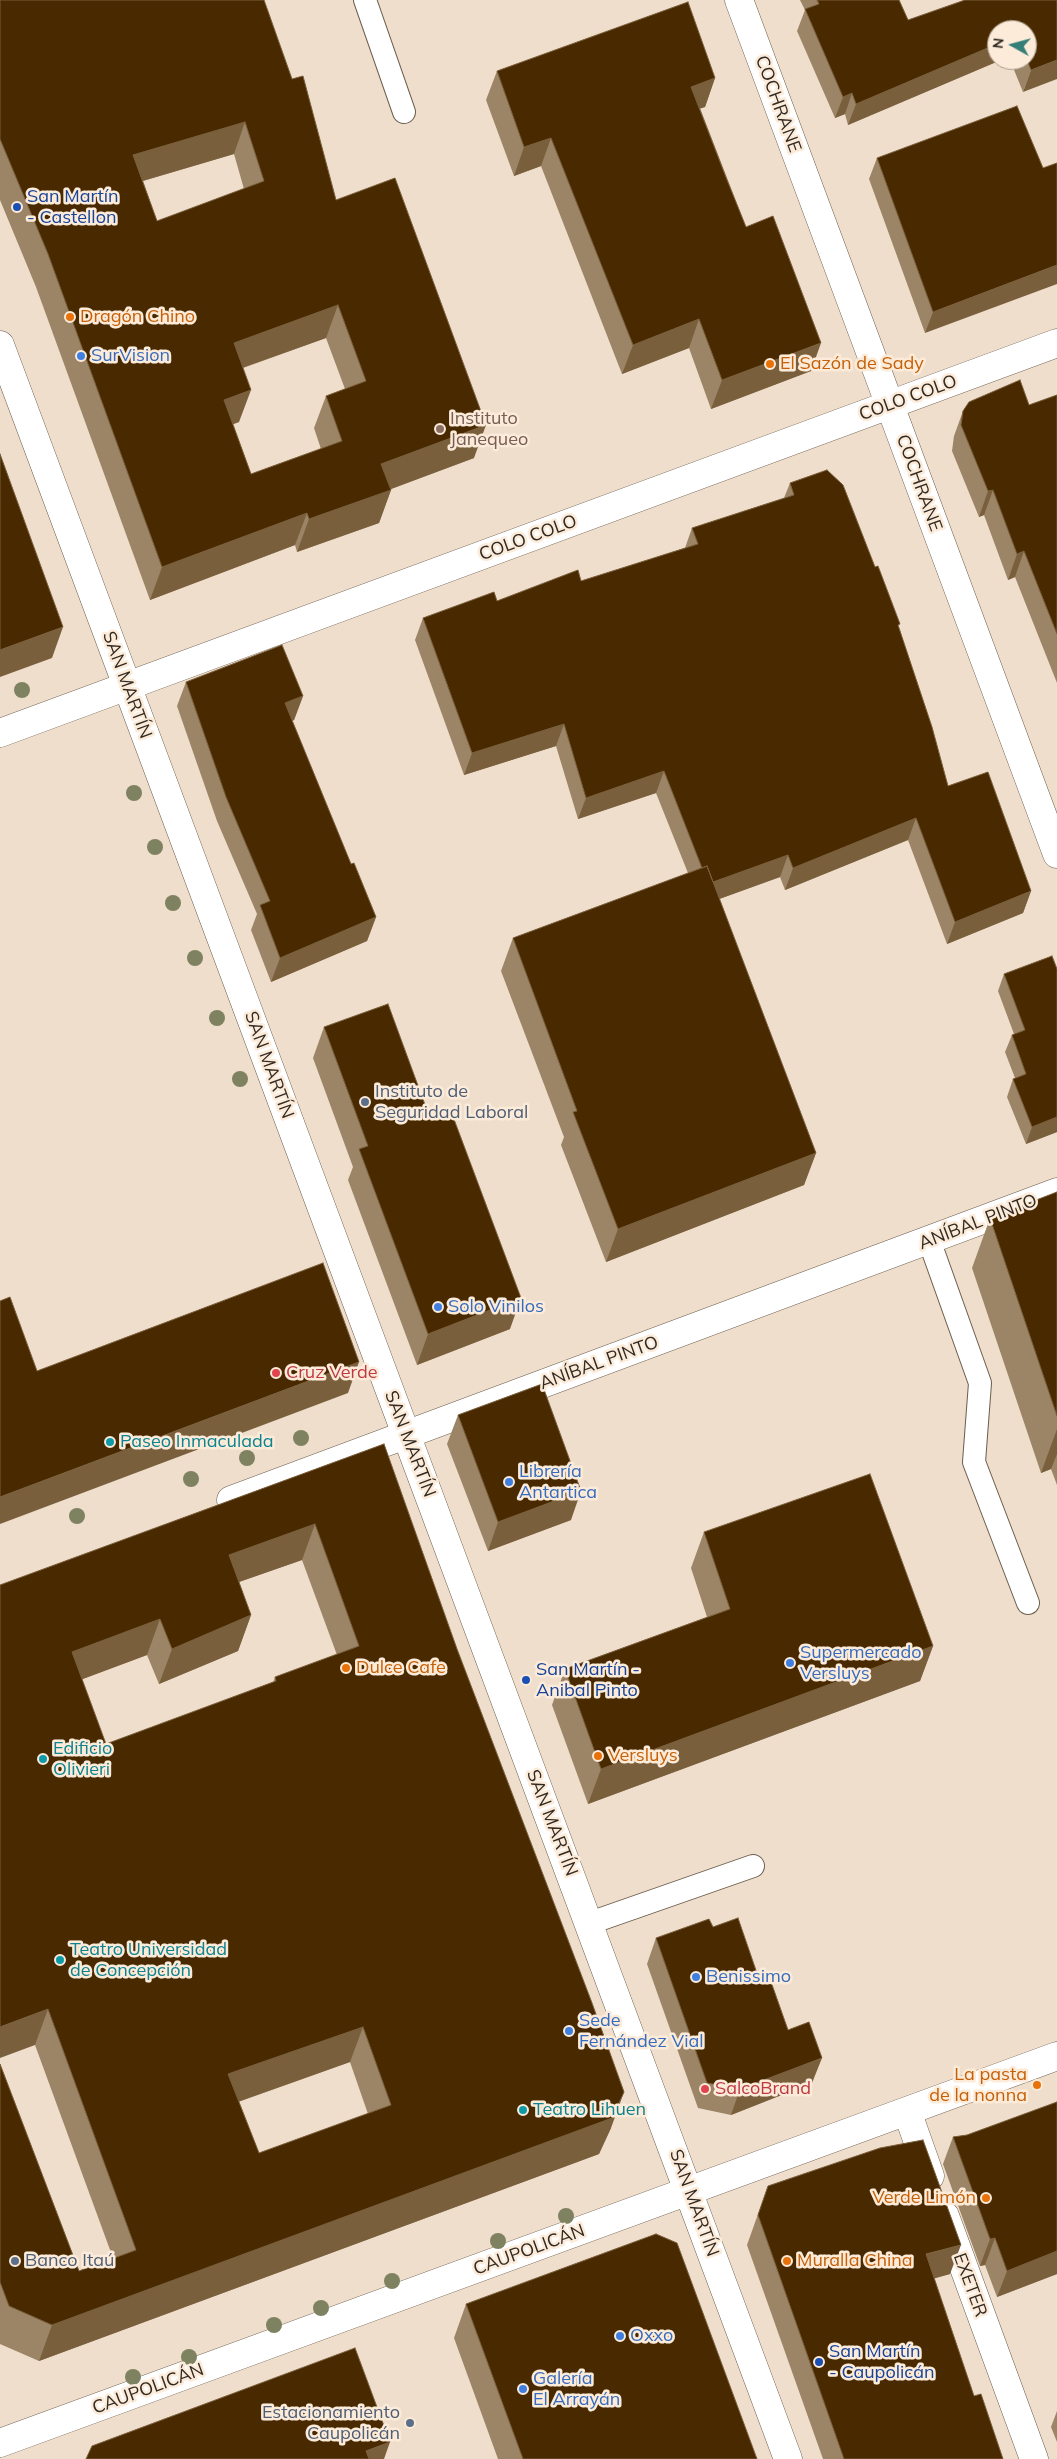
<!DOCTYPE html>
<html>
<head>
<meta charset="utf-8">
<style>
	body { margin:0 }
	#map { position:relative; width:1057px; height:2459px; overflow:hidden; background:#efdecc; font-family:Mulish,sans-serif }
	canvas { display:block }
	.north { position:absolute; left:987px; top:20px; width:50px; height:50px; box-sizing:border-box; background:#fcebd9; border:1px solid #ab9e90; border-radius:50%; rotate:277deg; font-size:14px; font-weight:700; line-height:20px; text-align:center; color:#312a23 }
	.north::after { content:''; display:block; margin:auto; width:18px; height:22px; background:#367e78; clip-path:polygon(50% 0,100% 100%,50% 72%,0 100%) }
</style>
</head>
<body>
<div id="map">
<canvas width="1057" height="2459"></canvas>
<div class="north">N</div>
</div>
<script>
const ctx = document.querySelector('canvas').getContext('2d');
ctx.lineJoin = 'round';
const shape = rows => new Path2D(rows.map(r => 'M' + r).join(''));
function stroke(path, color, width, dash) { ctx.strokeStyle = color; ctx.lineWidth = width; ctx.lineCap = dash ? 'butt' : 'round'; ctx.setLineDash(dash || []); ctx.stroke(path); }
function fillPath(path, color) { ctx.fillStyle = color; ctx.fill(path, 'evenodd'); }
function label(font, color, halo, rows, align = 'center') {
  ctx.font = font + ' Mulish,sans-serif'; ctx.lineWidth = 5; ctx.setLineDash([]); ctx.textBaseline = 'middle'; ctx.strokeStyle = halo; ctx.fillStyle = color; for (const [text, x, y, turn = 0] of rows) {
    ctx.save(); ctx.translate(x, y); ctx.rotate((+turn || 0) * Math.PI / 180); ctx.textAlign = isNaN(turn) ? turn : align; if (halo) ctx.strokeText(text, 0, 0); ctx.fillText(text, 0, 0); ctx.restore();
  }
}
const service = shape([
	[365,0,404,112],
	[929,1240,980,1383,974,1462,1028,1603],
	[590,1923,753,1866]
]);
const minor = shape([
	[231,1500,1057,1192],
	[907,2111,930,2176],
	[945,2216,1034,2459],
	[0,2443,1057,2056]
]);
const tertiary = shape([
	[739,0,1057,854],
	[0,733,1057,343]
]);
const secondary = shape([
	[0,345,788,2459]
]);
stroke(service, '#6c5e4e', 24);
stroke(minor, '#6c5e4e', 29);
stroke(tertiary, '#6c5e4e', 29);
stroke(secondary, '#6c5e4e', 29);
stroke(service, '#fff', 22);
stroke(minor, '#fff', 28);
stroke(tertiary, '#fff', 28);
stroke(secondary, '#fff', 28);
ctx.fillStyle = '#7f8261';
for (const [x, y] of [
	[22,690],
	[134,793],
	[155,847],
	[173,903],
	[195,958],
	[217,1018],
	[240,1079],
	[301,1438],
	[247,1458],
	[191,1479],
	[77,1516],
	[566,2216],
	[498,2241],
	[392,2281],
	[321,2308],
	[274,2325],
	[189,2357],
	[133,2377]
]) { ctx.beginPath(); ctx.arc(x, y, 8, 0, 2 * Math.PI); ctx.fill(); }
fillPath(shape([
	[0,0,292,79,336,200,474,458,390,489,391,490,379,523,297,552,295,545,150,600,36,287,0,200],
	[234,154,244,189,157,221,143,181],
	[326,338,345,389,326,396,314,428,321,449,251,474,233,424,239,422,243,368],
	[800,0,899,0,908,20,1057,0,1023,92,1010,60,1027,60,1027,30,997,30,997,60,1001,60,848,125,845,114,835,118,797,31,805,10],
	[497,71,715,78,705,107,700,108,746,227,811,371,711,409,689,348,622,374,541,166,514,176,486,100],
	[877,158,1043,168,925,333,869,179],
	[1057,395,1057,683,1015,577,1008,580,984,515,979,517,952,451,954,436,963,411,1029,405],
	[790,483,899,628,948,786,1031,891,1023,913,947,944,908,840,785,890,780,877,719,899,816,1153,804,1185,606,1262,561,1145,564,1137,501,971,513,938,688,873,656,793,578,819,556,746,464,775,415,640,423,618,581,581,685,548,692,528,784,498],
	[186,682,303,696,294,720,292,721,351,864,376,917,367,941,271,982,251,930,257,914,217,821,177,706],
	[1057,969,1057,1132,1026,1144,1007,1097,1013,1079,1015,1078,1005,1052,1012,1035,1014,1034,998,991,1004,974],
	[324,1027,431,1121,510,1329,417,1365,348,1180,353,1167,313,1058],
	[1057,1192,1057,1485,1051,1469,1041,1473,972,1268,990,1218],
	[458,1415,571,1520,488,1551,447,1444],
	[384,1444,611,2128,599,2154,39,2361,0,2344,0,2064,79,2271,113,2258,35,2045,0,1585],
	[302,1560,337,1655,275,1677,273,1683,106,1744,82,1679,147,1655,159,1684,238,1651,251,1615,239,1582],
	[350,2062,368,2114,259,2153,238,2102],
	[704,1532,933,1646,920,1681,588,1804,552,1705,565,1669,707,1617,691,1568],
	[713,1927,760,1982,788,2030,812,2083,731,2115,698,2108,647,1964,656,1938],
	[1057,2102,1057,2274,997,2297,985,2265,980,2266,943,2164,953,2137,967,2135],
	[768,2186,950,2274,934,2278,974,2396,1003,2459,823,2459,747,2245],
	[466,2304,757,2459,498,2459,454,2338],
	[1057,2411,1057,2442,1051,2427]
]), '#9c8466');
fillPath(shape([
	[997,44,997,60,1001,60,848,125,856,104],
	[1057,60,1057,79,1023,92,1031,70],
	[715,78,705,107,681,115,691,87],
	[852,93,845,114,835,118,843,97],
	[245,122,234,154,122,187,133,155],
	[551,138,541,166,514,176,524,147],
	[1057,265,1057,284,925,333,933,312],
	[338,305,326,338,222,375,234,343],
	[699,319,689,348,622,374,633,345],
	[821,343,811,371,711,409,722,380],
	[251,390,239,422,212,432,224,400],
	[486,425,474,458,370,497,381,464],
	[391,490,379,523,297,552,309,519],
	[993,490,984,515,979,517,988,491],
	[307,513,295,545,150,600,162,567],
	[1024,551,1015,577,1008,580,1017,554],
	[63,627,52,658,0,677,0,650],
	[303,696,294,720,276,727,285,703],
	[564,724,556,746,464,775,472,753],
	[664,771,656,793,578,819,586,798],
	[916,818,908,840,785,890,793,868],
	[788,855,780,877,700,906,708,884],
	[1031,891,1023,913,947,944,955,922],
	[376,917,367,941,271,982,280,958],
	[1057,1117,1057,1132,1026,1144,1032,1127],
	[816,1153,804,1185,606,1262,618,1229],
	[521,1298,510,1329,417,1365,428,1334],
	[359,1362,348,1393,0,1524,0,1497],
	[1057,1429,1057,1454,1051,1469,1041,1473],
	[581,1491,571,1520,488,1551,498,1522],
	[315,1524,302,1560,216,1590,229,1555],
	[251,1615,238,1651,159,1684,172,1649],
	[160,1619,147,1655,59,1688,72,1652],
	[933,1646,920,1681,588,1804,601,1769],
	[48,2009,35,2045,0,2058,0,2027],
	[363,2027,350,2062,215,2110,228,2074],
	[822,2058,812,2083,731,2115,740,2089],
	[624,2092,611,2128,599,2154,39,2361,52,2325],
	[995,2238,985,2265,980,2266,990,2239],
	[961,2245,950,2274,915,2284,926,2254],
	[1057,2251,1057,2274,997,2297,1007,2271],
	[390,2442,384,2459,363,2459,366,2451]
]), '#7a5f3d');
const building = shape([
	[0,0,264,0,292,79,303,76,336,200,395,178,486,425,381,464,391,490,309,519,307,513,162,567,48,254,0,139,0,0],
	[245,122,264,181,157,221,133,155,245,122],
	[338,305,366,381,326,396,342,441,251,474,224,400,251,390,234,343,338,305],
	[817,0,899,0,908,20,965,0,1057,0,1057,60,1031,70,1027,60,1027,30,997,30,997,44,856,104,852,93,843,97,805,9,819,4,817,0],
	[688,2,715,78,691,87,727,180,746,227,773,216,821,343,722,380,699,319,633,345,551,138,524,147,497,71,688,2],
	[1017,106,1043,168,1057,163,1057,265,933,312,877,158,1017,106],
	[1020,380,1029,405,1057,395,1057,634,1024,551,1017,554,993,490,988,491,961,425,963,411,969,402,1020,380],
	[0,454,63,627,0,650,0,454],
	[827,470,843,485,875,567,878,566,900,624,898,625,932,727,948,786,988,772,1031,891,955,922,916,818,793,868,788,855,713,882,707,866,702,868,664,771,586,798,564,724,472,753,423,618,494,592,497,601,578,570,581,581,698,544,692,528,794,495,790,483,827,470],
	[282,645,303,696,285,703,351,864,354,863,376,917,280,958,260,905,270,901,226,797,186,682,282,645],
	[707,866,816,1153,618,1229,573,1112,577,1111,513,938,707,866],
	[1052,956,1057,969,1057,1117,1032,1127,1013,1079,1026,1074,1012,1035,1025,1030,1004,974,1052,956],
	[388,1004,431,1121,452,1114,521,1298,428,1334,359,1149,368,1146,324,1027,388,1004],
	[1057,1192,1057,1416,990,1218,1057,1192],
	[323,1263,359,1362,0,1497,0,1301,10,1297,37,1371,323,1263],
	[542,1384,581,1491,498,1522,458,1415,542,1384],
	[384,1444,457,1649,592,2003,624,2092,612,2118,52,2325,9,2306,0,2282,0,2064,79,2271,136,2250,48,2009,0,2027,0,1585,384,1444],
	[315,1524,359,1646,275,1677,276,1681,106,1744,72,1652,160,1619,172,1649,251,1615,229,1555,315,1524],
	[363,2027,391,2105,259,2153,228,2074,363,2027],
	[870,1474,933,1646,601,1769,565,1669,730,1609,704,1532,870,1474],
	[738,1918,760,1982,770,1979,788,2030,809,2022,822,2058,740,2089,707,2083,656,1938,709,1919,713,1927,738,1918],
	[1057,2102,1057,2251,1007,2271,995,2238,990,2239,953,2137,967,2135,1057,2102],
	[923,2140,961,2245,926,2254,974,2396,981,2394,1003,2459,844,2459,758,2215,768,2186,880,2148,923,2140],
	[656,2234,677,2243,757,2459,523,2459,466,2304,656,2234],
	[355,2348,390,2442,366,2451,369,2459,86,2459,92,2446,355,2348]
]);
fillPath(building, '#482900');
stroke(building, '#7a5f3d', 1);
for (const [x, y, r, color] of [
	[17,207,5,"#1a4fb4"],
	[70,317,5,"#e8710a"],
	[81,356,5,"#3f7fe0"],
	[770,364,5,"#e8710a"],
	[440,429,5,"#8d6e63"],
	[365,1102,5,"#5c6f8a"],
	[438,1307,5,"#3f7fe0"],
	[276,1373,5,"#e0444e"],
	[110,1442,5,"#0f9aa8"],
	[509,1482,5,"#3f7fe0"],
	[790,1663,5,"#3f7fe0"],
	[346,1668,5,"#e8710a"],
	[526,1680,5,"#1a4fb4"],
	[598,1756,5,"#e8710a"],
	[43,1759,5,"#0f9aa8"],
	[60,1960,5,"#0f9aa8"],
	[696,1977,5,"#3f7fe0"],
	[569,2031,5,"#3f7fe0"],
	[1037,2085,5,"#e8710a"],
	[705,2089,5,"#e0444e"],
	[523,2110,5,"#0f9aa8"],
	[986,2198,5,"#e8710a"],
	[15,2261,5,"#5c6f8a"],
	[787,2261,5,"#e8710a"],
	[620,2336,5,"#3f7fe0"],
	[819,2362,5,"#1a4fb4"],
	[523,2389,5,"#3f7fe0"],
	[410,2423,5,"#5c6f8a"]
]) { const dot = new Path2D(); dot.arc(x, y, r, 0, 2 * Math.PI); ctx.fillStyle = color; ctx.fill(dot); stroke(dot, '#fcebd9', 2); }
label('18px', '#312a23', '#fcebd9', [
	["COCHRANE",778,104,70],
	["COLO COLO",908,398,-20],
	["COCHRANE",919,483,70],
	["COLO COLO",528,538,-20],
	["SAN MARTÍN",127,685,70],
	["SAN MARTÍN",269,1065,70],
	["ANÍBAL PINTO",978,1222,-21],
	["ANÍBAL PINTO",599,1363,-20],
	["SAN MARTÍN",410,1444,69],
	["SAN MARTÍN",552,1823,69],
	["SAN MARTÍN",694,2203,70],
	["CAUPOLICÁN",529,2250,-20],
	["EXETER",970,2285,70],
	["CAUPOLICÁN",148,2389,-20]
]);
label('18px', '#164399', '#fcebd9', [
	["San Martín",27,197],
	["- Castellon",27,218],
	["San Martín -",536,1670],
	["Anibal Pinto",536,1691],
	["San Martín",829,2352],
	["- Caupolicán",829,2373]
], 'left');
label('18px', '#c56008', '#fcebd9', [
	["Dragón Chino",80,317],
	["El Sazón de Sady",780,364],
	["Dulce Cafe",356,1668],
	["Versluys",608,1756],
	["La pasta",1027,2075,"right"],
	["de la nonna",1027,2096,"right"],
	["Verde Limón",976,2198,"right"],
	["Muralla China",797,2261]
], 'left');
label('18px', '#366cbe', '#fcebd9', [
	["SurVision",91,356],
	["Solo Vinilos",448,1307],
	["Librería",519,1472],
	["Antartica",519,1493],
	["Supermercado",800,1653],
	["Versluys",800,1674],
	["Benissimo",706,1977],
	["Sede",579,2021],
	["Fernández Vial",579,2042],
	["Oxxo",630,2336],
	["Galería",533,2379],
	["El Arrayán",533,2400]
], 'left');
label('18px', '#785e54', '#fcebd9', [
	["Instituto",450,419],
	["Janequeo",450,440]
], 'left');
label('18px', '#4e5e75', '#fcebd9', [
	["Instituto de",375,1092],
	["Seguridad Laboral",375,1113],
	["Banco Itaú",25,2261],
	["Estacionamiento",400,2413,"right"],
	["Caupolicán",400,2434,"right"]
], 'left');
label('18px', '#be3a42', '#fcebd9', [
	["Cruz Verde",286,1373],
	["SalcoBrand",715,2089]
], 'left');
label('18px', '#0d838f', '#fcebd9', [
	["Paseo Inmaculada",120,1442],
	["Edificio",53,1749],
	["Olivieri",53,1770],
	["Teatro Universidad",70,1950],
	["de Concepción",70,1971],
	["Teatro Lihuen",533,2110]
], 'left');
</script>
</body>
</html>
